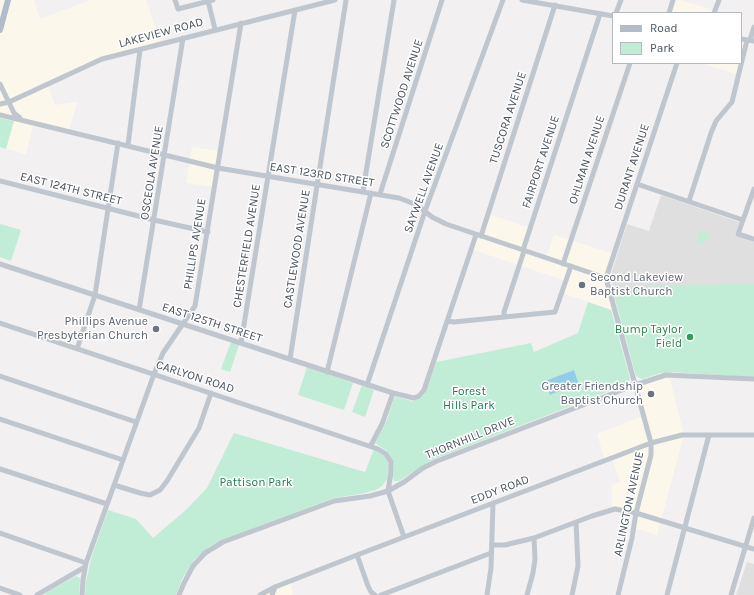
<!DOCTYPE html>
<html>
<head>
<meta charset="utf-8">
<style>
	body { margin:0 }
	#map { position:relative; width:754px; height:595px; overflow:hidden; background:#f2f0f0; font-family:Karla,sans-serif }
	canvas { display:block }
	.legend { position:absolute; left:612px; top:12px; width:130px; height:52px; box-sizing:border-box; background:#fff; border:1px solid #b6babe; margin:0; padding:5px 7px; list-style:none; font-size:12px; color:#49525d }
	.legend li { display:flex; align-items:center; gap:8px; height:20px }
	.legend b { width:20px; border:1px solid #b6babe }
</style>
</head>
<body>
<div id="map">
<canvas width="754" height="595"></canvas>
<ul class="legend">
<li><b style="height:5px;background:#b1bdcd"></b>Road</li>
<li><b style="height:11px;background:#c1edd6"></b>Park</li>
</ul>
</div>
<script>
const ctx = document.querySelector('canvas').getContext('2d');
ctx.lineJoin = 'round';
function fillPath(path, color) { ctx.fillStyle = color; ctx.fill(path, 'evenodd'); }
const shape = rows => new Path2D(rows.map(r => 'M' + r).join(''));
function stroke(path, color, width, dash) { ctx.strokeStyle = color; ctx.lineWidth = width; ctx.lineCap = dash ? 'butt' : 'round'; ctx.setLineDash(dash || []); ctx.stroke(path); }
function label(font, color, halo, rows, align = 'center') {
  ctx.font = font + ' Karla,sans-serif'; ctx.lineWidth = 3; ctx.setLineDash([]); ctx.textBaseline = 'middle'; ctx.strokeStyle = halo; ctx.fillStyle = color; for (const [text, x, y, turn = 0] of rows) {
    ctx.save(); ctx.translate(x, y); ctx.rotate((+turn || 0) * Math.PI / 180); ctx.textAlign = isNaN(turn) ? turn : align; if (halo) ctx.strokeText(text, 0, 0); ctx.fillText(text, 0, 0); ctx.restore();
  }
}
fillPath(shape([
	[0,0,34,0,40,19,90,0,146,0,161,44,102,59,47,84,55,105,77,102,69,131,34,122,26,154,0,147],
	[673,0,681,0,715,11,714,13,669,13],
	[741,39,747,40,739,75,701,63,741,63],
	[192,147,221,151,215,187,186,183],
	[488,214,530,228,524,251,546,258,554,235,614,254,606,278,615,311,562,293,566,281,471,249,476,235,481,236],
	[669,375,684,435,657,535,634,528,635,513,612,510,612,485,620,482,612,458,605,460,597,434,643,416,635,385],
	[290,581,293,595,260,595]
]), '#fbf8eb');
fillPath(shape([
	[661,195,739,222,739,223,735,235,754,242,754,377,674,372,660,373,642,379,636,376,610,277,627,224,649,231],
	[747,562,754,564,754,595,736,595]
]), '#e0dfdf');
fillPath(shape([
	[0,118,14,121,6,149,0,147],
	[0,224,21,230,11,261,0,257],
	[701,230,710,234,705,242,701,243,696,240,697,236],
	[754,283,754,377,674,372,660,373,642,379,636,376,612,288],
	[588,302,611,310,630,378,628,384,434,459,399,481,394,481,393,478,394,467,390,456,387,451,375,443,387,420,394,398,396,397,413,401,422,397,425,393,436,362,531,343,534,352,578,333],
	[231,342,239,345,230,372,221,369],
	[307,367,353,383,344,410,298,395],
	[362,385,374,390,365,417,352,412],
	[234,433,365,472,374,449,385,456,388,462,389,470,388,478,382,486,376,490,360,494,334,498,220,541,209,547,194,560,182,579,176,595,85,595,86,582,91,559,108,510,136,519,153,538,187,509,207,488],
	[76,576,80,578,79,595,45,595,47,592]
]), '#c1edd6');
fillPath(shape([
	[574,370,580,388,571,391,569,387,550,395,545,381]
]), '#91cfe8');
stroke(shape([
	[175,0,178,9,213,0],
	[522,0,613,16],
	[208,1,215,29],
	[616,13,621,0],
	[669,13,673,0],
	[714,13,719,0],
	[741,39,754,41],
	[750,40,754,27],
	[0,84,14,113,20,118],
	[0,104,9,102,102,59,335,0],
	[0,115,218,168,399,198,417,205,432,217,446,224,606,278],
	[128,145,140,50],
	[0,181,154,220,208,232],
	[637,184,743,220],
	[754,189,738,234,754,239],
	[363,191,394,0],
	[380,194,442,0],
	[689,201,711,133,716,121,732,102,747,40],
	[481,236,555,5],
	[0,264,393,393,414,398,419,396,424,390,476,235],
	[563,264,630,63],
	[606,278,651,443,651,455,636,513,632,538,618,595],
	[606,278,677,63],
	[139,310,183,38],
	[504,317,504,312,524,251,524,247,600,14],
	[447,321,454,322,555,312,571,266],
	[0,323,378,449,386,454,391,462,391,472,388,491,404,537],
	[241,343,295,10],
	[77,349,95,295,118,143],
	[290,359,346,0],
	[327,372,371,193],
	[0,376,136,422],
	[367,385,425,211,503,0],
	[0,419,123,460],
	[371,445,382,424,393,393],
	[0,469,107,504],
	[114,485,140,493,150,495,160,490,167,481,199,428,211,393],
	[0,533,86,563],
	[492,545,505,545,534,538,592,516,615,509,636,513,754,549],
	[357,555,368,586,371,592,375,595],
	[0,588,20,595],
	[37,595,85,567],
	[82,595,83,580,86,563,154,374,163,353,195,306,241,23],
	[179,595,184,583,193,566,205,553,223,542,334,501,370,496,388,491,404,482,423,468,437,461,635,385,666,375,754,379],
	[260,595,275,587,357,555,651,443,682,435,754,435],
	[272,595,275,587],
	[381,595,491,553],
	[487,595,491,568,493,503],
	[527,595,533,573,535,559,534,538],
	[572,595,578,566,576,522],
	[667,595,709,435],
	[731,595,754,518]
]), '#bfc6ce', 5);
stroke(shape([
	[0,30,8,0]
]), '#b1bdcd', 6);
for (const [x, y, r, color] of [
	[582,285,4,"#6b7280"],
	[156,329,4,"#6b7280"],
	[690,337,4,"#2e9e5b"],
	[651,394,4,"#6b7280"]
]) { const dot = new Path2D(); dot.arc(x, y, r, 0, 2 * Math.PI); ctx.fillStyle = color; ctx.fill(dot); stroke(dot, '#fff', 1.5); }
label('12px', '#49525d', '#fff', [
	["LAKEVIEW ROAD",161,33,-15],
	["SCOTTWOOD AVENUE",402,94,-72],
	["TUSCORA AVENUE",508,118,-72],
	["OHLMAN AVENUE",587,160,-72],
	["FAIRPORT AVENUE",541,162,-72],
	["DURANT AVENUE",632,167,-72],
	["OSCEOLA AVENUE",152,173,-81],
	["EAST 123RD STREET",322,175,9],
	["SAYWELL AVENUE",424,188,-70],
	["EAST 124TH STREET",71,189,14],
	["PHILLIPS AVENUE",195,244,-81],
	["CHESTERFIELD AVENUE",247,246,-81],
	["CASTLEWOOD AVENUE",297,249,-81],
	["EAST 125TH STREET",212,323,18],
	["CARLYON ROAD",195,377,18],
	["THORNHILL DRIVE",470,438,-22],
	["EDDY ROAD",500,490,-21],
	["ARLINGTON AVENUE",629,504,-78]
]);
label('12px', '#5b616d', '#fff', [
	["Second Lakeview",590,278,"left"],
	["Baptist Church",590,292,"left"],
	["Phillips Avenue",148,322],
	["Presbyterian Church",148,336],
	["Greater Friendship",643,387],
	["Baptist Church",643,401]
], 'right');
label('12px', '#27864d', '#fff', [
	["Bump Taylor",682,330],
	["Field",682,344]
], 'right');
label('12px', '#1c7c54', '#fff', [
	["Forest",469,392],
	["Hills Park",469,406],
	["Pattison Park",256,483]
]);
</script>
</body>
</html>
